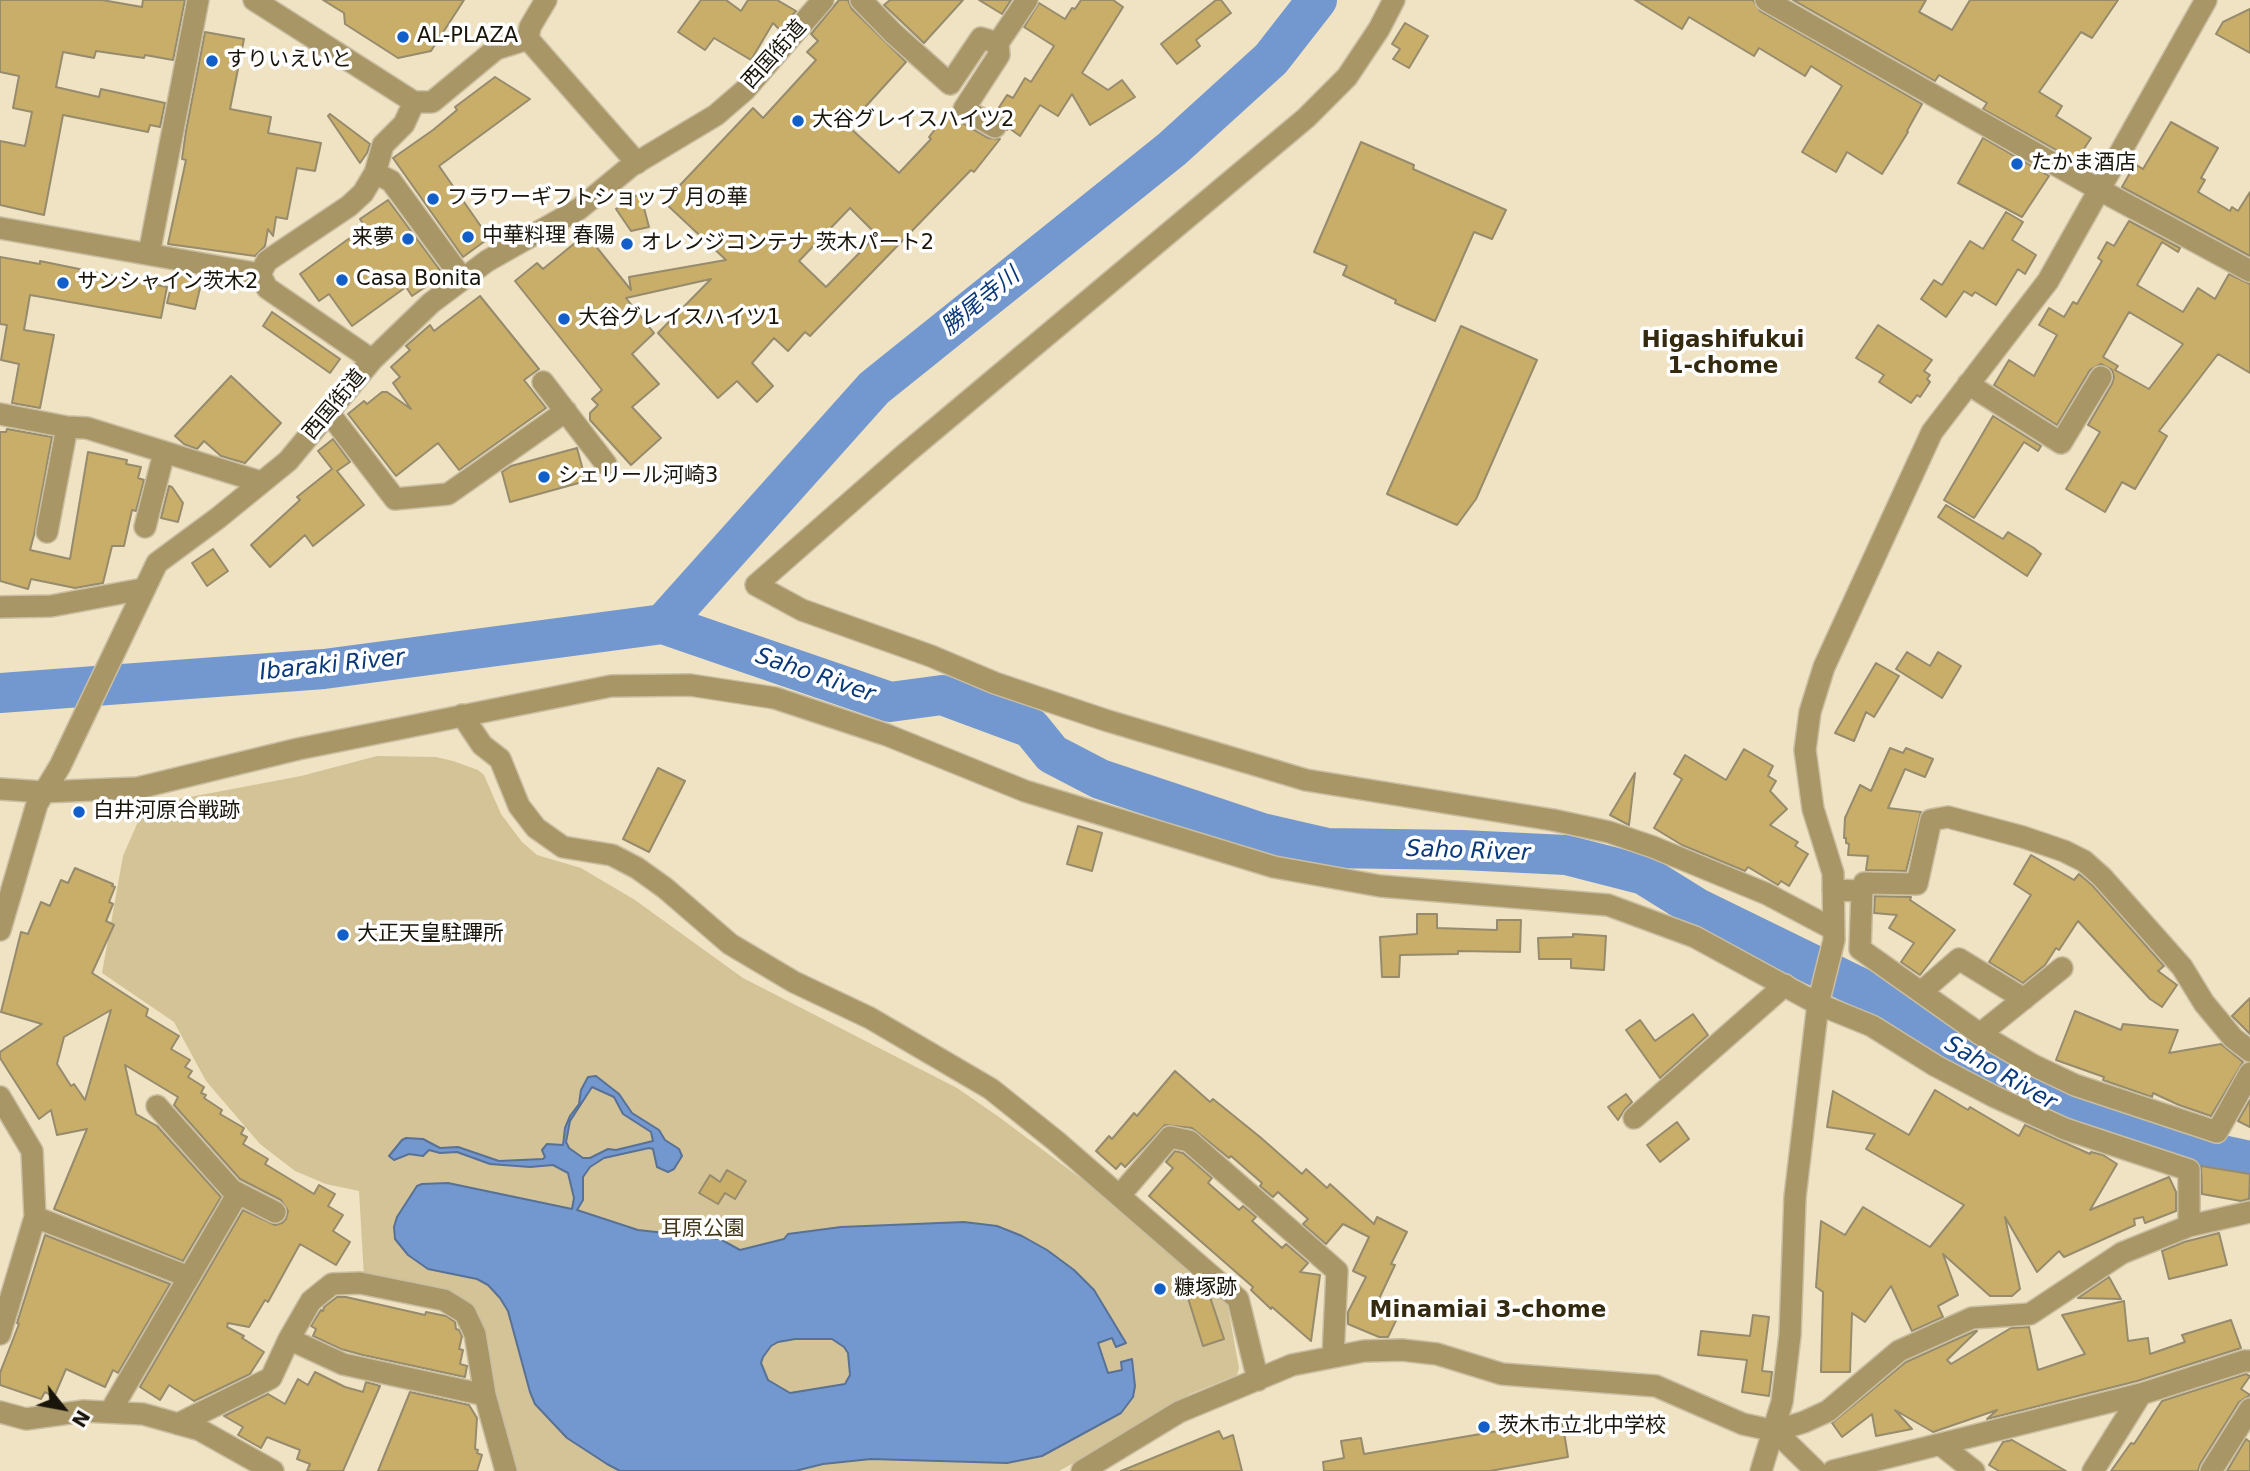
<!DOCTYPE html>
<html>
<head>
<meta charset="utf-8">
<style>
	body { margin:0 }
	#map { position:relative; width:2250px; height:1471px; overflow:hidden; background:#f0e3c3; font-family:"DejaVu Sans",sans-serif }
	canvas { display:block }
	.north { position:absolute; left:28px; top:1373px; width:70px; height:70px; -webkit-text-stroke:5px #fff; paint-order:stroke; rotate:121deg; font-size:19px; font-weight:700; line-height:28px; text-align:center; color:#1a150a }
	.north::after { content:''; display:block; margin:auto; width:24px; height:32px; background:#1a150a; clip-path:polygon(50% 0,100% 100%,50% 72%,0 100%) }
</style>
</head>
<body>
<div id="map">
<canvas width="2250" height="1471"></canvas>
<div class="north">N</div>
</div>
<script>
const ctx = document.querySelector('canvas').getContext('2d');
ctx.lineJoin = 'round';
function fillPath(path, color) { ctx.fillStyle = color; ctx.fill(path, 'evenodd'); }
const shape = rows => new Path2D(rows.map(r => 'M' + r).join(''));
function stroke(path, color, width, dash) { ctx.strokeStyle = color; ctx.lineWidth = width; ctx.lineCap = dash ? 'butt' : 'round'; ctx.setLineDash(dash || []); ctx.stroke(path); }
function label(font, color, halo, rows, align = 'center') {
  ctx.font = font + ' "DejaVu Sans","Noto Sans JP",sans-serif'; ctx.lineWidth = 7; ctx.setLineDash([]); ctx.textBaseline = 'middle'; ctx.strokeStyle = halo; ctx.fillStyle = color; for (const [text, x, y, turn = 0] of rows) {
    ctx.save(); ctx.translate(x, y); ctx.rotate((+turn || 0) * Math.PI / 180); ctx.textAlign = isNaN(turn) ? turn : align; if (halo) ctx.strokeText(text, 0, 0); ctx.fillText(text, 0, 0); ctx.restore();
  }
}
fillPath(shape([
	[377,756,436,757,453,761,478,770,484,775,501,814,522,842,537,855,581,868,635,900,743,978,957,1088,999,1117,1111,1201,1226,1297,1239,1368,1237,1375,1190,1394,1133,1431,1059,1471,512,1471,480,1327,364,1277,359,1191,326,1184,295,1171,260,1144,206,1081,174,1022,102,973,123,856,144,808,174,800,301,776]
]), '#d3c397');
const water = shape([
	[596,1076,619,1094,632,1113,659,1130,665,1140,679,1149,682,1156,674,1169,668,1172,657,1167,653,1149,649,1148,604,1158,590,1167,583,1177,583,1200,577,1210,638,1230,720,1239,740,1250,784,1239,788,1234,841,1227,964,1222,997,1226,1022,1236,1047,1250,1074,1270,1094,1290,1126,1343,1116,1347,1112,1338,1098,1343,1108,1373,1122,1370,1121,1362,1132,1359,1135,1386,1133,1397,1121,1413,1042,1456,1007,1463,871,1459,823,1464,795,1471,620,1471,607,1464,567,1438,535,1404,530,1392,508,1311,500,1298,488,1285,477,1279,428,1269,408,1255,395,1239,394,1227,397,1217,417,1186,422,1184,448,1183,572,1209,574,1198,568,1173,553,1165,530,1167,490,1164,457,1152,440,1153,429,1150,423,1156,409,1154,394,1160,389,1156,402,1140,406,1138,423,1139,440,1148,458,1147,499,1161,543,1159,545,1157,542,1150,547,1144,563,1145,565,1128,570,1116,579,1104,581,1090,588,1077,596,1076],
	[592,1087,614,1097,623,1114,651,1132,653,1141,616,1150,608,1149,590,1158,583,1158,569,1148,566,1142,570,1121,592,1087],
	[795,1339,832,1339,844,1347,848,1353,850,1375,845,1384,790,1393,768,1380,761,1363,763,1357,771,1346,778,1342,795,1339]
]);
fillPath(water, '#7398d0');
stroke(water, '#587195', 2);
stroke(shape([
	[663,624,874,388,1172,149,1271,59,1317,0],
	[0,693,324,669,663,624,890,702,942,695,1031,728,1052,754,1100,779,1262,833,1327,848,1462,850,1566,855,1644,875,1697,908,1875,995,1971,1062,2011,1086,2059,1109,2194,1149,2250,1161]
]), '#7398d0', 40);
const building = shape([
	[0,0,102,0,142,7,143,0,185,0,173,60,145,55,144,58,96,51,94,58,63,52,56,87,99,97,101,89,165,103,160,127,150,125,148,132,63,115,44,215,0,205,0,141,25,146,32,112,13,108,19,76,0,72,0,0],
	[323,0,464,0,431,51,398,58,345,24,344,13,323,0],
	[701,0,726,0,741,11,748,0,777,0,796,11,780,30,773,23,751,60,714,38,705,50,678,32,701,0],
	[839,0,848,0,852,9,906,62,848,126,899,173,931,139,929,137,951,109,957,120,988,138,1000,139,974,172,971,170,810,336,805,332,788,351,774,338,752,363,773,386,757,402,737,381,718,398,658,333,711,279,626,298,654,333,632,354,659,384,632,407,661,438,631,465,590,420,590,413,598,405,592,399,602,390,515,281,537,263,543,269,586,234,631,290,629,277,726,260,664,202,753,108,763,118,816,60,807,52,818,41,811,34,839,0],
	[850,208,877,235,826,287,799,261,850,208],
	[890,0,963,0,924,43,884,5,890,0],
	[979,0,1011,0,1002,14,979,0],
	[1081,0,1113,0,1123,7,1082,73,1108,90,1122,80,1135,97,1090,125,1072,94,1058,116,1040,105,1020,136,1009,128,1007,130,1006,120,996,112,1007,95,1013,98,1025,78,1031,82,1054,46,1024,27,1039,3,1065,19,1072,8,1075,9,1081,0],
	[1216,0,1221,0,1231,13,1196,40,1200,46,1177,64,1161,44,1216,0],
	[1635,0,1753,0,1760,11,1922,104,1907,131,1908,132,1882,174,1847,152,1836,172,1802,152,1842,86,1811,66,1805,76,1759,48,1754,56,1689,17,1682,29,1635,0],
	[1793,0,1926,0,1919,12,1952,30,1970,0,2118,0,2092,38,2081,32,2039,92,2062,106,2056,116,2091,138,2076,161,1983,109,1987,103,1939,75,1935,81,1793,0],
	[2250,9,2250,53,2216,34,2223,22,2250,9],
	[1405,23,1428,36,1409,68,1393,59,1400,49,1392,44,1405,23],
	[205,32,244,39,230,109,271,117,268,133,321,143,315,171,297,168,287,219,276,217,273,236,268,229,265,246,255,256,168,244,186,160,182,159,186,131,205,32],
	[495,77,530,99,439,166,489,238,463,257,393,158,433,130,457,110,455,107,495,77],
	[330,114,370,144,367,153,360,163,328,116,330,114],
	[2171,122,2218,148,2201,178,2205,180,2198,192,2230,211,2232,207,2238,211,2250,192,2250,256,2122,187,2135,164,2143,169,2171,122],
	[1983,138,2049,176,2022,217,1958,183,1983,138],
	[1361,142,1414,165,1413,169,1506,210,1492,239,1474,232,1435,321,1395,303,1396,300,1343,275,1347,266,1314,252,1361,142],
	[640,193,649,227,631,231,616,209,640,193],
	[388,200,442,273,438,275,440,277,412,296,406,287,352,326,329,294,319,301,300,274,365,227,360,219,388,200],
	[2006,212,2023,222,2012,240,2036,255,2025,274,2018,269,1996,305,1975,292,1972,296,1964,291,1946,317,1921,299,1934,280,1942,285,1970,241,1983,249,2006,212],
	[2129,221,2180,248,2178,252,2162,242,2137,285,2183,312,2198,288,2215,299,2229,274,2250,284,2250,373,2218,354,2159,431,2167,436,2135,489,2122,482,2105,512,2066,489,2100,432,2088,425,2112,384,2114,377,2112,370,2101,364,2090,370,2057,425,1994,385,2009,360,2034,376,2057,335,2039,325,2049,308,2064,317,2073,302,2077,304,2102,261,2098,258,2107,242,2114,246,2129,221],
	[2129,312,2183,344,2149,389,2115,370,2118,366,2103,357,2129,312],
	[0,257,40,264,40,261,167,287,161,318,30,295,24,330,54,335,40,408,12,403,19,364,1,360,7,325,0,324,0,257],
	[175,272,192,275,191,282,201,284,195,309,167,303,175,272],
	[480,296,539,369,524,380,546,408,459,470,438,443,396,476,348,414,364,401,367,404,382,392,387,392,411,409,393,383,400,377,391,367,410,350,406,346,430,325,434,331,480,296],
	[272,312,340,359,330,373,263,326,272,312],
	[1878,325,1932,360,1924,371,1930,375,1927,379,1930,382,1920,397,1917,395,1911,403,1879,382,1884,375,1856,358,1878,325],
	[1461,326,1537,360,1476,499,1457,525,1387,494,1461,326],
	[231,376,281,423,245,463,221,456,204,441,197,449,184,444,175,436,231,376],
	[1993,416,2041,446,2038,451,2024,442,1974,518,1944,500,1993,416],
	[7,429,52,437,34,535,30,550,70,559,88,452,127,460,126,464,141,467,138,478,144,480,136,511,132,510,124,546,112,546,103,583,75,588,31,579,28,589,0,581,0,432,6,432,7,429],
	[333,439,350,462,337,471,364,505,313,546,305,535,270,567,251,545,300,500,297,497,332,469,318,451,333,439],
	[577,448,586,481,510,502,502,472,511,466,577,448],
	[169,486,172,487,183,503,178,522,161,518,169,486],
	[1946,505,2003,539,2008,532,2034,548,2041,554,2027,576,1938,517,1946,505],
	[213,549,228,571,207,586,192,563,213,549],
	[1907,652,1930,666,1938,652,1961,666,1942,698,1896,669,1907,652],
	[1876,663,1899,676,1874,717,1866,712,1854,741,1835,733,1876,663],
	[1890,748,1903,753,1906,748,1933,759,1925,777,1905,769,1888,808,1921,812,1906,871,1866,870,1868,856,1848,855,1849,844,1846,843,1846,838,1844,838,1845,818,1860,785,1871,791,1890,748],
	[1744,749,1773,766,1768,776,1776,781,1770,791,1787,809,1770,825,1798,842,1795,846,1808,854,1789,886,1781,881,1778,885,1748,867,1745,871,1682,845,1654,828,1682,779,1674,774,1685,755,1726,780,1744,749],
	[658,768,685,781,649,852,623,839,658,768],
	[1635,773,1629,825,1610,815,1635,773],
	[1078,826,1102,833,1092,871,1067,864,1078,826],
	[2031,855,2074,880,2079,874,2093,886,2164,966,2158,971,2177,985,2162,1007,2150,999,2078,921,2059,950,2056,948,2045,965,2023,983,1989,962,2031,895,2014,884,2031,855],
	[75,868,113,884,112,886,115,887,109,902,113,904,106,921,114,925,92,973,148,1009,146,1016,179,1036,171,1049,190,1060,185,1067,192,1071,188,1077,204,1087,201,1093,206,1095,204,1098,222,1110,220,1114,244,1128,241,1134,247,1137,243,1144,268,1159,265,1164,314,1194,319,1185,335,1194,328,1206,343,1215,333,1231,350,1242,336,1265,300,1244,268,1302,265,1300,249,1327,228,1323,227,1327,244,1336,242,1338,264,1352,250,1374,194,1401,169,1385,160,1400,140,1387,243,1210,275,1225,282,1223,286,1219,288,1211,281,1200,240,1179,174,1105,178,1097,125,1065,136,1114,157,1126,221,1197,183,1261,54,1209,87,1129,57,1135,51,1110,39,1119,0,1058,0,1052,42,1024,1,1012,21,932,28,934,41,902,50,906,61,880,68,883,75,868],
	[111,1010,96,1062,85,1100,74,1084,71,1086,57,1064,64,1037,111,1010],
	[1875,896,1911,897,1910,900,1955,930,1920,975,1901,962,1914,943,1889,928,1897,915,1874,913,1875,896],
	[1417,914,1437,914,1437,928,1497,930,1497,920,1521,920,1520,952,1458,951,1458,954,1400,955,1399,977,1382,977,1380,937,1417,934,1417,914],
	[1573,934,1606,936,1604,970,1571,968,1571,959,1539,959,1538,938,1573,937,1573,934],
	[2250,998,2250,1034,2232,1016,2250,998],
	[2075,1011,2121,1030,2123,1024,2178,1030,2169,1053,2221,1044,2243,1062,2211,1116,2179,1105,2153,1093,2152,1097,2103,1080,2104,1077,2056,1060,2075,1011],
	[1693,1014,1708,1035,1660,1078,1626,1030,1640,1020,1655,1041,1693,1014],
	[1175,1071,1210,1102,1213,1099,1260,1137,1302,1174,1306,1169,1327,1188,1330,1184,1374,1224,1377,1217,1407,1232,1391,1264,1395,1265,1378,1301,1400,1312,1388,1337,1379,1337,1348,1324,1348,1312,1366,1277,1353,1271,1369,1237,1343,1224,1326,1244,1303,1224,1308,1219,1278,1192,1273,1197,1260,1186,1262,1183,1231,1156,1229,1158,1192,1128,1165,1125,1125,1167,1121,1163,1116,1169,1096,1151,1109,1136,1112,1139,1134,1113,1137,1116,1175,1071],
	[1935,1090,1968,1110,1970,1107,2019,1136,2025,1125,2090,1154,2091,1152,2103,1155,2117,1164,2090,1210,2169,1177,2176,1192,2176,1211,2145,1223,2143,1217,2134,1219,2135,1225,2064,1257,2059,1251,2037,1272,2005,1217,2020,1289,2012,1296,1990,1296,1943,1254,1958,1295,1938,1306,1943,1317,1912,1331,1891,1286,1865,1322,1852,1313,1850,1372,1821,1372,1823,1292,1816,1287,1821,1221,1845,1235,1863,1207,1930,1247,1964,1205,1866,1149,1875,1134,1827,1127,1833,1091,1909,1135,1935,1090],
	[1626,1094,1632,1102,1625,1109,1618,1120,1608,1107,1626,1094],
	[2250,1100,2250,1127,2238,1121,2250,1100],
	[1677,1122,1689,1139,1660,1162,1647,1145,1677,1122],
	[1175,1151,1183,1153,1212,1178,1208,1183,1239,1210,1243,1206,1256,1217,1252,1221,1282,1248,1286,1244,1308,1263,1300,1272,1320,1275,1311,1341,1272,1307,1271,1309,1251,1290,1253,1287,1149,1196,1173,1168,1166,1162,1175,1151],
	[2201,1166,2250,1174,2249,1199,2241,1201,2202,1194,2201,1166],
	[727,1170,746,1181,735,1199,725,1193,718,1204,699,1193,710,1175,720,1182,727,1170],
	[2219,1233,2227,1265,2169,1279,2162,1251,2184,1242,2219,1233],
	[45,1235,170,1284,118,1373,113,1370,105,1387,66,1369,54,1397,45,1392,41,1399,0,1385,0,1373,19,1324,17,1323,45,1235],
	[2109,1277,2121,1299,2078,1298,2109,1277],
	[1208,1291,1224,1339,1203,1346,1188,1298,1208,1291],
	[337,1297,346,1297,425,1315,426,1312,446,1316,455,1322,456,1329,459,1330,462,1336,459,1349,463,1350,460,1364,467,1366,465,1377,363,1355,341,1349,313,1336,316,1329,311,1326,321,1310,323,1311,324,1307,337,1297],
	[2124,1301,2128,1341,2148,1338,2150,1354,2185,1342,2182,1335,2231,1320,2241,1348,2137,1381,1987,1419,1997,1410,1933,1432,1895,1410,1912,1429,1876,1436,1872,1414,1842,1437,1832,1423,1906,1362,1975,1331,1977,1331,1947,1360,1951,1364,2011,1328,2029,1327,2038,1370,2085,1354,2062,1315,2124,1301],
	[1753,1315,1769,1317,1762,1371,1772,1372,1769,1396,1742,1392,1747,1360,1698,1355,1701,1331,1750,1336,1753,1315],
	[315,1372,345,1387,363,1392,366,1382,380,1386,343,1471,307,1471,310,1464,297,1459,300,1450,267,1437,261,1448,238,1435,243,1427,224,1416,268,1394,285,1404,298,1379,308,1385,315,1372],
	[2246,1374,2250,1376,2241,1389,2250,1395,2239,1402,2200,1464,2198,1471,2111,1471,2131,1443,2134,1444,2162,1401,2246,1374],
	[410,1392,469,1405,477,1418,475,1449,478,1450,477,1453,482,1455,477,1471,378,1471,410,1392],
	[1562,1420,1568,1457,1490,1471,1324,1471,1323,1462,1344,1458,1341,1441,1361,1438,1364,1454,1562,1420],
	[1219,1431,1223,1439,1233,1435,1242,1471,1121,1471,1219,1431],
	[2246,1439,2250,1442,2250,1471,2227,1471,2246,1439],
	[2012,1440,2066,1471,1999,1471,1989,1465,2003,1442,2012,1440]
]);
fillPath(building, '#c8ae69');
stroke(building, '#968b6d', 2);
const minor = shape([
	[254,0,414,102,432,102,496,49,528,39],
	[546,0,530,27,528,39,637,163],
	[861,0,893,33,950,84,981,38,998,43],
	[1394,0,1379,29,1347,77,1306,118,904,455,756,585,802,610,931,656,995,683,1105,720,1306,780,1553,820,1609,832,1653,847,1767,894,1833,929],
	[1766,0,2100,190,2250,271],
	[995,127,964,109,999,55,998,43,1027,0],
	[375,173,391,181,462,278],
	[0,228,260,274],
	[149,254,198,0],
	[372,360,267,288,260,274,267,261,349,206,363,193,375,173,383,145,404,124,414,102],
	[543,382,606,464],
	[1968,384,2061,443,2101,377],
	[329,413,395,499,448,494,566,411],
	[0,414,67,427,87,428,261,482],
	[145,527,164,453],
	[47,532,67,427],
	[0,607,51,606,143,589],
	[462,715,482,745,500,759,519,806,536,828,563,847,612,855,637,868,665,888,730,944,794,982,870,1018,991,1089,1056,1141,1238,1299,1258,1380],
	[0,789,43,792,138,788,298,749,611,686,690,685,775,698,887,735,1025,791,1274,867,1380,886,1608,905,1695,937,1818,1004,1872,1026,1936,1066,1993,1096,2065,1129,2189,1170,2189,1226,2250,1212],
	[1833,890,1862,891,1860,949,1980,1034,2033,1065,2075,1085,2217,1132,2250,1073],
	[1862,891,1864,883,1917,884,1931,820,1948,817,2023,837,2064,851,2084,861,2102,877,2182,967,2204,1003,2233,1038,2250,1051],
	[0,930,37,804,60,766,157,563,218,518,288,461,372,360,431,303,487,261,579,209,631,166,716,115,745,90,823,0],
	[1921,992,1959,959,2024,999],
	[1980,1034,2062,968],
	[0,1097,32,1151,35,1217,0,1334],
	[157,1106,232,1190,275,1212],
	[1634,1118,1785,985],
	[1120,1195,1170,1137,1189,1141,1337,1271,1333,1357],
	[35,1217,189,1277,110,1412],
	[189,1277,238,1193],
	[289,1339,311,1301,332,1284,360,1283,444,1300,465,1313,475,1334,485,1395,506,1471],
	[0,1412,26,1419,84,1411,143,1414,200,1430,273,1471],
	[178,1424,271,1378,289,1339,343,1364,485,1395],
	[1775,1431,1816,1471],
	[1941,1445,1974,1471],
	[1082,1471,1179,1412,1292,1365,1364,1351,1402,1350,1437,1354,1502,1374,1656,1386,1743,1424,1775,1431,1804,1422,1828,1411,1899,1351,1972,1318,2030,1314,2122,1253,2189,1226],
	[1761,1471,1782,1402,1790,1335,1795,1197,1818,1004,1834,940,1833,873,1813,809,1805,750,1810,712,1824,667,1932,432,2048,281,2206,0],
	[1833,1471,2141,1394,2244,1361,2250,1361],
	[2093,1471,2141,1394],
	[2211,1471,2250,1409]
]);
stroke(minor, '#c9bea2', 24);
stroke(minor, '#a99666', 21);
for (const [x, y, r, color] of [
	[403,37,7,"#135fca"],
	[212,61,7,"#135fca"],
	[798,121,7,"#135fca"],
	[2017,164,7,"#135fca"],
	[433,199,7,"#135fca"],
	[468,237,7,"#135fca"],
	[408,239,7,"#135fca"],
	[627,244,7,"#135fca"],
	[342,280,7,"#135fca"],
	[63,283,7,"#135fca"],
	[564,319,7,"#135fca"],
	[544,477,7,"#135fca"],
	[79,812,7,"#135fca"],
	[343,935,7,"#135fca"],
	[1160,1289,7,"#135fca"],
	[1484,1427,7,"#135fca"]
]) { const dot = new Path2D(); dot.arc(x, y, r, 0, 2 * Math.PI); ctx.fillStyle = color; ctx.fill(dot); stroke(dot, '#fff', 2.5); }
label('21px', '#1a150a', '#fff', [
	["AL-PLAZA",417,37],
	["すりいえいと",226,61],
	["大谷グレイスハイツ2",812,121],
	["たかま酒店",2031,164],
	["フラワーギフトショップ 月の華",447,199],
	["中華料理 春陽",482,237],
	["来夢",394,239,"right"],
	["オレンジコンテナ 茨木パート2",641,244],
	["Casa Bonita",356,280],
	["サンシャイン茨木2",77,283],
	["大谷グレイスハイツ1",578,319],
	["シェリール河崎3",558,477],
	["白井河原合戦跡",93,812],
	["大正天皇駐蹕所",357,935],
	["糠塚跡",1174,1289],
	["茨木市立北中学校",1498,1427]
], 'left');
label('21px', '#1a150a', '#fff', [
	["西国街道",775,55,-48],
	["西国街道",335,405,-50]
]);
label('21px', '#44391a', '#fff', [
	["耳原公園",703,1230]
]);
label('italic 23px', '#09397b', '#fff', [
	["勝尾寺川",981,302,-39],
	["Ibaraki River",332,666,-6],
	["Saho River",815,676,19],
	["Saho River",1468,852,2],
	["Saho River",2000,1074,30]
]);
label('bold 23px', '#342a0f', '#fff', [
	["Higashifukui",1723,341],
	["1-chome",1723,367],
	["Minamiai 3-chome",1488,1311]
]);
</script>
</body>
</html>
